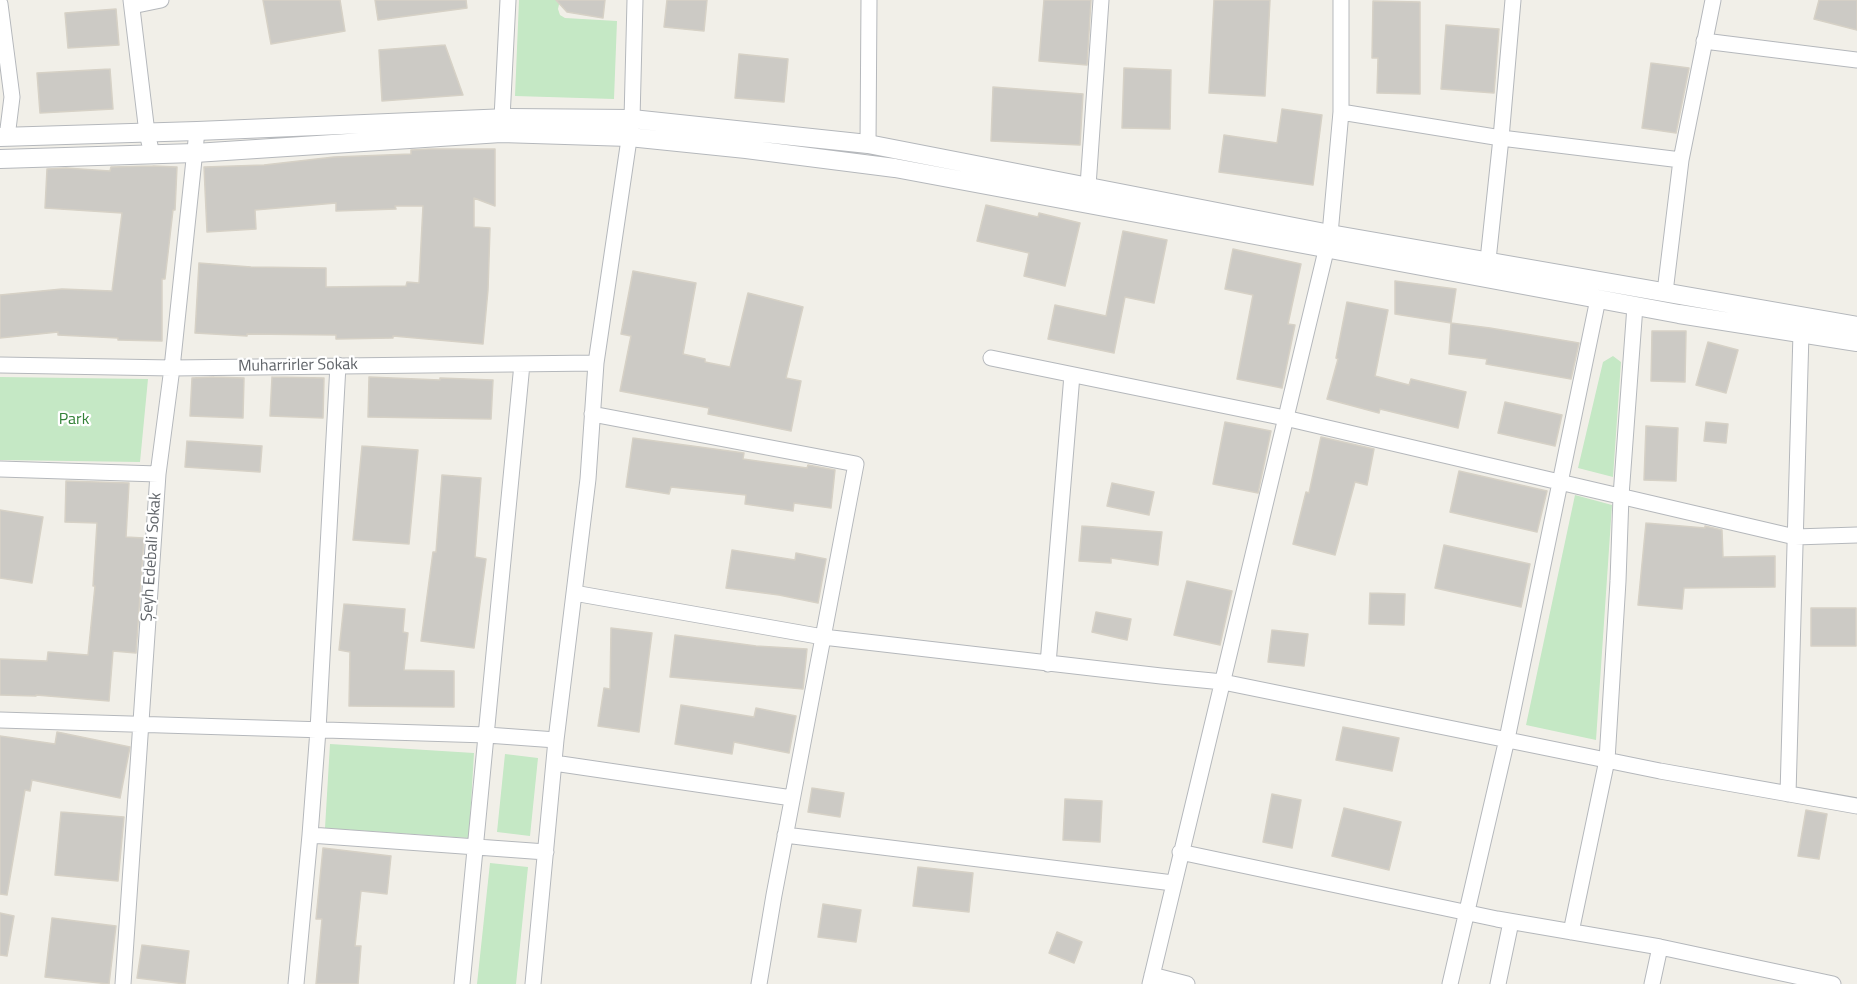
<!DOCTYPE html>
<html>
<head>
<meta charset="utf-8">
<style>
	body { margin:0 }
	canvas { display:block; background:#f1efe8 }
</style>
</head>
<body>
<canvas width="1857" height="984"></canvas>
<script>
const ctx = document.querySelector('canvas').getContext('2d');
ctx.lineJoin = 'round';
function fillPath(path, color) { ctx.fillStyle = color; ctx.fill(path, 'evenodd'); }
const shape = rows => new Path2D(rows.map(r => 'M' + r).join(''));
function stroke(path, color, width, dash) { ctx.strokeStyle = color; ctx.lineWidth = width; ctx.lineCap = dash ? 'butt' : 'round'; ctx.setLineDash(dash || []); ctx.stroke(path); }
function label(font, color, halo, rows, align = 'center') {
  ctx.font = font + ' "Titillium Web",sans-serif'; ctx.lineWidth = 4.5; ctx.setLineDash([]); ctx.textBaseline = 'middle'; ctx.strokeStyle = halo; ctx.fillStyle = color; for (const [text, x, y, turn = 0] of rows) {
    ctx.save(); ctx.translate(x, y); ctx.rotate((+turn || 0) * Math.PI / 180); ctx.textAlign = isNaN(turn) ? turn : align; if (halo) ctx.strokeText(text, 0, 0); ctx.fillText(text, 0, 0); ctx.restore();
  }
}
fillPath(shape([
	[519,0,560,0,558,9,560,15,565,18,617,21,614,99,515,96],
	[1613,356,1621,362,1613,477,1578,468,1603,362],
	[0,377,148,379,140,462,0,460],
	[1575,495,1612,505,1596,740,1526,725],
	[330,744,474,753,469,838,325,828],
	[505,754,538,758,530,836,497,832],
	[490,863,528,867,516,984,477,984]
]), '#c5e8c5');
const building = shape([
	[263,0,340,0,345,31,271,44,263,0],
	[375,0,466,0,467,8,378,20,375,0],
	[556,0,605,0,603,18,567,12,556,0],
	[667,0,707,0,704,31,664,27,667,0],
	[1044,0,1091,0,1087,65,1039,61,1044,0],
	[1214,0,1270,0,1265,96,1209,93,1214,0],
	[1819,0,1857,0,1857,30,1814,19,1819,0],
	[1373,1,1420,2,1420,94,1377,93,1378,58,1372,58,1373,1],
	[116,9,119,45,68,48,65,13,116,9],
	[1446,25,1499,29,1494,93,1441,89,1446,25],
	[445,45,463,95,382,101,379,50,445,45],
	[739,54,788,59,784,102,735,98,739,54],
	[1651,63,1689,68,1676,133,1642,128,1651,63],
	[1124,68,1171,70,1170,129,1122,128,1124,68],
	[110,69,113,109,40,113,37,73,110,69],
	[993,87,1083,94,1080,145,991,141,993,87],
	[1282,109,1322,115,1313,185,1219,172,1224,135,1277,143,1282,109],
	[431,149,495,149,495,206,474,198,474,227,490,228,488,290,483,344,393,336,393,338,336,339,336,335,247,334,247,336,195,333,199,263,251,267,326,268,326,287,406,286,407,282,419,283,423,206,395,206,396,209,336,211,336,203,255,210,256,229,207,232,204,167,264,165,334,157,411,154,411,150,431,149],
	[153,166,177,167,175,210,173,210,165,279,162,279,162,341,118,340,118,338,58,335,58,332,0,338,0,295,62,289,112,291,122,213,45,208,47,169,66,168,110,171,111,167,153,166],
	[986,205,1038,217,1039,213,1080,223,1065,286,1024,276,1029,253,977,241,986,205],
	[1123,231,1167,240,1154,303,1125,297,1114,353,1048,339,1055,305,1106,316,1123,231],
	[1233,249,1301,264,1288,324,1295,325,1282,388,1237,379,1253,295,1225,289,1233,249],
	[633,271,696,283,683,354,705,359,705,362,730,367,748,293,803,307,786,378,801,381,791,431,708,414,709,408,620,391,631,336,621,334,633,271],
	[1395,281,1456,289,1451,323,1395,314,1395,281],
	[1347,302,1388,310,1375,376,1409,385,1411,379,1466,392,1458,428,1380,409,1379,413,1327,399,1338,359,1336,358,1347,302],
	[1451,323,1490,328,1579,343,1571,379,1486,364,1487,359,1449,354,1451,323],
	[1652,331,1686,331,1685,382,1651,381,1652,331],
	[1708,342,1738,350,1726,393,1696,385,1708,342],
	[214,377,244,378,243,418,190,416,192,378,214,377],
	[272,377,324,378,323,418,270,416,272,377],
	[369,377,440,380,440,378,493,380,491,419,368,417,369,377],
	[1505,402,1562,415,1555,446,1498,433,1505,402],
	[1225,422,1271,431,1258,493,1213,484,1225,422],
	[1706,422,1728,424,1726,443,1704,441,1706,422],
	[1646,426,1678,428,1676,481,1644,480,1646,426],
	[1321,437,1374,449,1367,485,1355,482,1335,555,1293,544,1306,492,1309,493,1321,437],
	[633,438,744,453,743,459,807,468,808,465,835,470,831,508,794,503,793,511,745,504,746,495,671,487,669,494,626,487,633,438],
	[187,441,262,446,260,472,185,467,187,441],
	[362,446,418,450,409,544,353,540,362,446],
	[1459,471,1547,491,1537,532,1450,512,1459,471],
	[442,475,481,478,475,557,486,559,474,648,421,641,433,552,436,552,442,475],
	[66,481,129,483,126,537,144,538,136,653,113,651,109,701,36,695,36,696,0,695,0,659,47,661,48,652,88,655,95,586,93,586,97,523,65,522,66,481],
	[1112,483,1154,492,1149,515,1107,506,1112,483],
	[0,510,43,517,32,583,0,578,0,510],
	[1646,523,1705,528,1705,526,1722,530,1723,557,1775,556,1775,587,1684,588,1682,609,1638,605,1646,523],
	[1082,526,1162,532,1158,565,1111,558,1111,563,1079,561,1082,526],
	[1444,545,1530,564,1521,607,1435,588,1444,545],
	[732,550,795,560,796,553,826,559,818,603,779,595,726,588,732,550],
	[1187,581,1232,591,1220,645,1174,635,1187,581],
	[1370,593,1405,594,1404,625,1369,624,1370,593],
	[344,604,405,609,403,632,408,633,404,670,454,671,454,707,349,706,350,652,339,650,344,604],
	[1811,608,1856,608,1856,646,1811,646,1811,608],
	[1096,612,1131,619,1127,640,1092,632,1096,612],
	[611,628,652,633,639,732,598,726,604,688,610,689,611,628],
	[1272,630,1308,634,1304,666,1268,662,1272,630],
	[675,635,756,646,807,649,803,689,670,677,675,635],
	[681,705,754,717,756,708,796,716,789,753,734,742,732,754,675,744,681,705],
	[1343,727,1399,738,1392,771,1336,760,1343,727],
	[57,732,130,747,120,798,32,780,30,791,25,790,7,895,0,894,0,736,55,744,57,732],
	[812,788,844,793,840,817,808,812,812,788],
	[1272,794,1301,800,1292,848,1263,842,1272,794],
	[1065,799,1102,801,1100,842,1063,840,1065,799],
	[1344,808,1401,822,1389,870,1332,856,1344,808],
	[1806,810,1827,814,1819,859,1798,856,1806,810],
	[61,812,124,817,118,881,55,875,61,812],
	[323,848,391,856,387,894,361,891,355,946,361,946,358,984,316,984,322,919,316,919,323,848],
	[918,867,973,873,969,912,913,906,918,867],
	[823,904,861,910,856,942,818,937,823,904],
	[0,913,14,916,7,956,0,955,0,913],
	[52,918,116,926,109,984,45,977,52,918],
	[1057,932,1082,942,1074,963,1049,953,1057,932],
	[142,945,189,951,185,984,137,978,142,945]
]);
fillPath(building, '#cccac5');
stroke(building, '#d6d1c6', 1.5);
const minor = shape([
	[131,0,147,133,152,154],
	[0,4,12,97,7,137],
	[132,6,161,0],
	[1704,41,1857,60],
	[1341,112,1501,138,1681,160],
	[502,118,508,0],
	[868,144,869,0],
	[1088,186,1101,0],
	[1488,260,1501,138,1513,0],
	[1665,292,1681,160,1713,0],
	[991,358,1285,418,1795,537,1857,535],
	[0,365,172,368,596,363],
	[592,414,856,464,774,895,759,984],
	[0,469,158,474],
	[574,593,823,637,1161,676,1223,682,1660,771,1857,806],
	[1048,664,1072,375],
	[0,720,487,735,556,740],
	[554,763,792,798],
	[1788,794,1801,333],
	[310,835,546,852],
	[785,835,1173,883],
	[1180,852,1497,919,1660,947,1833,984],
	[1571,932,1607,760,1618,581,1621,496,1635,306],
	[1152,975,1187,984],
	[123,984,158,474,172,368,197,131],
	[296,984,310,835,318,730,338,365],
	[462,984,522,364],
	[533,984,556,740,588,479,596,363,632,119,635,0],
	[1150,984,1330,234,1341,112,1341,0],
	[1450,984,1507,739,1598,299],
	[1498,984,1511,922],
	[1652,984,1660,947]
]);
const tertiary = shape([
	[0,137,197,131,508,118,632,119,868,144,1330,234,1857,326],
	[0,159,195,153,501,133,629,137,746,149,895,168,1679,314,1857,342]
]);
stroke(minor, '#b5b8bc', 17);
stroke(tertiary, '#b5b8bc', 20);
stroke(minor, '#fff', 15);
stroke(tertiary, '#fff', 18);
label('16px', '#5f6368', '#fff', [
	["Muharrirler Sokak",298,366,-1],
	["Şeyh Edebali Sokak",152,557,-86]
]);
label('16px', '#348238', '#fff', [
	["Park",74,420]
]);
</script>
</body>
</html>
